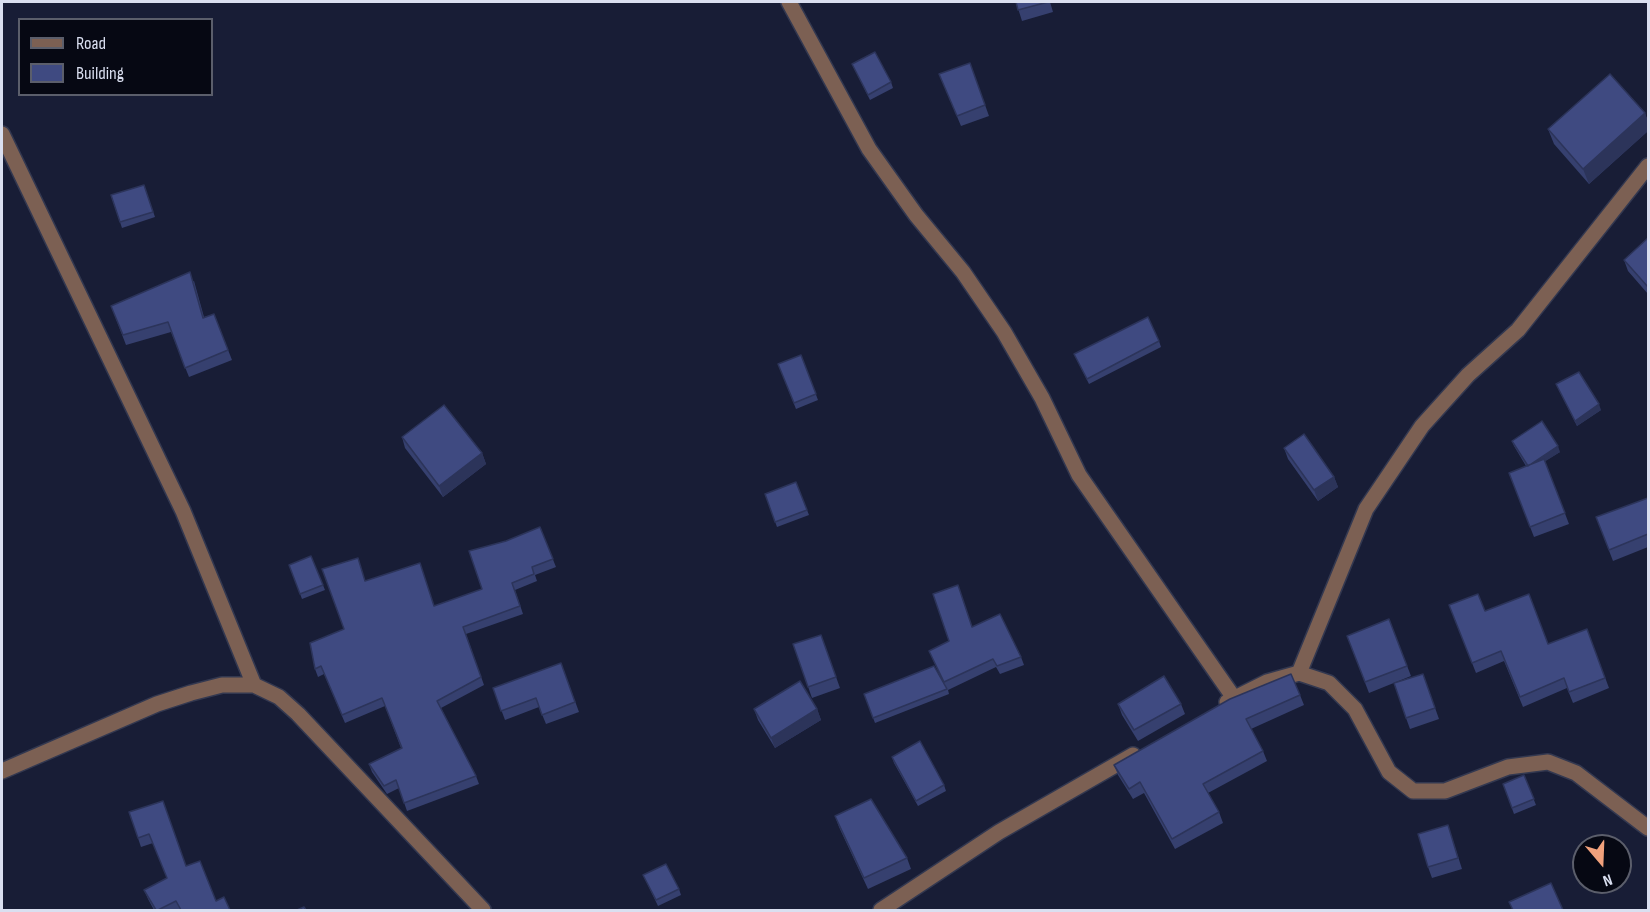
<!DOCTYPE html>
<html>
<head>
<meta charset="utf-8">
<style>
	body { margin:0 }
	#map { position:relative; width:1650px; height:912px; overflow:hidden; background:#181d36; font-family:"Sofia Sans Condensed",sans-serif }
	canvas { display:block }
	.frame { position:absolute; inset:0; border:3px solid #dadff0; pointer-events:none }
	.legend { position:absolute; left:18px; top:18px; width:195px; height:78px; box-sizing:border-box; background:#060813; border:2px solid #5b5e6b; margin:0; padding:8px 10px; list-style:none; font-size:18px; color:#dadff0 }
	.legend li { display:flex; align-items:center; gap:12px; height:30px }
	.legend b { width:30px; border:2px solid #5b5e6b }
	.north { position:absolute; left:1572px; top:834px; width:60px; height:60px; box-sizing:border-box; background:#060813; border:2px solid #5b5e6b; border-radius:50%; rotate:161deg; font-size:16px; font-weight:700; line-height:24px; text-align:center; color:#dadff0 }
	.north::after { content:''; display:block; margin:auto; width:21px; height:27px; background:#f1a17c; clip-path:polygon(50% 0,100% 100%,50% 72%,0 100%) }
</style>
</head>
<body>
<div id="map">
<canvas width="1650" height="912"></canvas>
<div class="frame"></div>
<ul class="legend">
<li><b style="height:8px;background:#7c6053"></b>Road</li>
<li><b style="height:16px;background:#3f4a81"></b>Building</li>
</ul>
<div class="north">N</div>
</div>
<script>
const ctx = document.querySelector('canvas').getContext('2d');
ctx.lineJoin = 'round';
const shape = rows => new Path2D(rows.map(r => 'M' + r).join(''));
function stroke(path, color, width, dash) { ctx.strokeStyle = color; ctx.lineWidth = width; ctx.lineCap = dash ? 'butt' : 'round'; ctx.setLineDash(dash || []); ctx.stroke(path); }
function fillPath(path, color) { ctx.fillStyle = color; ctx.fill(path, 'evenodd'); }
const minor = shape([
	[789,2,869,149,916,215,963,272,1004,332,1042,398,1079,475,1234,698],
	[2,134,183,511,254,685],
	[1299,673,1366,509,1422,426,1468,375,1518,330,1648,166],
	[1227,702,1267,682,1299,673,1329,683,1355,709,1389,772,1413,791,1445,791,1508,767,1548,762,1576,773,1648,828],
	[2,771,157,704,191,693,222,685,254,685,279,697,298,714,483,910],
	[881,910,999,832,1133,755]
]);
stroke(minor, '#333850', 18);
stroke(minor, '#7c6053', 15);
fillPath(shape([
	[1016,2,1050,2,1053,12,1022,21],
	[970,63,989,116,961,126,939,74],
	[852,64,891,82,893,88,870,100],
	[1645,113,1648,122,1648,131,1589,184,1554,144,1548,129],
	[144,185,155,217,122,228,111,195],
	[1648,238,1648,294,1628,271,1624,260],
	[194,281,204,317,214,314,232,360,189,377,171,332,126,345,111,306],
	[1159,341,1161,347,1089,384,1074,354],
	[801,355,818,400,796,409,778,364],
	[1556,384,1601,410,1577,426],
	[402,437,482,453,486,464,443,497,405,448],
	[1512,441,1560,452,1545,461,1569,524,1534,537,1509,473,1526,466,1514,446],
	[1284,448,1334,477,1338,487,1318,501,1288,459],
	[796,482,809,515,777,527,765,494],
	[1648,498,1648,547,1613,561,1596,517],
	[540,527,556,567,535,575,537,581,515,590,523,614,466,634,484,685,441,708,476,776,479,784,407,811,399,788,387,794,372,772,369,764,401,748,385,706,345,723,324,674,318,677,315,669,344,629,366,581,434,606,482,589,506,541],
	[311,556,325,590,302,599,289,565],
	[1449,605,1485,611,1548,644,1587,629,1609,688,1573,703,1567,688,1523,707,1504,661,1476,673],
	[1389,619,1411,676,1369,693,1347,636],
	[972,627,1021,657,1024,665,1000,674,996,667,948,690,949,694,875,723,864,694,943,682,929,651,949,641],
	[821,635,840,688,812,698,793,644],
	[561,663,579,712,546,724,539,707,505,720,493,688],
	[1423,674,1439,719,1410,729,1406,718],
	[1300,695,1304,705,1251,729,1263,751,1267,761,1208,793,1219,812,1223,823,1175,849,1144,793,1133,799,1118,775,1114,765],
	[1118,704,1181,704,1185,714,1138,741,1122,715],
	[754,709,817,709,821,720,775,748,758,720],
	[892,757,944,785,946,791,918,806,894,763],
	[1524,775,1536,805,1514,814,1503,784],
	[129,812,186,866,216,901,230,910,154,910,148,899,144,890,167,878,153,843,141,847],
	[835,816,907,858,911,869,868,889,839,827],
	[1448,825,1462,869,1432,878,1428,867],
	[643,875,679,889,681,895,658,906]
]), '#36406f');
fillPath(shape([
	[1645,113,1648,122,1648,131,1589,184,1583,169],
	[1599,404,1601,410,1577,426,1575,421],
	[1558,446,1560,452,1530,471,1528,466],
	[482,453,486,464,443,497,439,486],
	[1334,477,1338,487,1318,501,1314,490],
	[817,709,821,720,775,748,771,738]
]), '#2c345a');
const building = shape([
	[1016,2,1048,2,1018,10,1016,2],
	[875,52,891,82,868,95,852,64,875,52],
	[970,63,985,105,957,116,939,74,970,63],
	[1610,74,1645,113,1583,169,1548,129,1610,74],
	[144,185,153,212,120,222,111,195,144,185],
	[1648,238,1648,287,1624,260,1648,238],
	[190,272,203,318,214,314,228,350,185,368,168,322,123,335,111,306,190,272],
	[1148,317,1159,341,1087,379,1074,354,1148,317],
	[801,355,816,394,794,403,778,364,801,355],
	[1579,372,1599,404,1575,421,1556,384,1579,372],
	[444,405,482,453,439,486,402,437,444,405],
	[1542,421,1558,446,1528,466,1512,441,1542,421],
	[1304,434,1334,477,1314,490,1284,448,1304,434],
	[1544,459,1565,513,1530,527,1509,473,1544,459],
	[796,482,807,510,775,522,765,494,796,482],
	[1648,498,1648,534,1609,550,1596,517,1648,498],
	[540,527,553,559,532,567,534,574,512,583,520,606,463,627,481,677,437,701,476,776,404,803,396,780,384,786,369,764,402,748,382,698,342,715,321,666,315,669,310,643,344,629,322,569,358,558,365,581,420,563,434,606,482,589,469,551,506,541,540,527],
	[311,556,323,585,300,594,289,565,311,556],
	[958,585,972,627,1000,614,1021,657,997,666,993,659,944,682,929,651,949,641,933,594,958,585],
	[1478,594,1485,611,1529,594,1548,644,1587,629,1605,678,1569,692,1564,678,1520,697,1501,651,1472,663,1449,605,1478,594],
	[1389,619,1407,666,1365,682,1347,636,1389,619],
	[821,635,836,677,808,687,793,644,821,635],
	[561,663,575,702,542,715,536,698,501,711,493,688,561,663],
	[934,666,947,689,873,718,864,694,934,666],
	[1291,674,1300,695,1246,719,1263,751,1203,784,1219,812,1172,839,1140,782,1129,789,1114,765,1230,699,1291,674],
	[1423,674,1435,708,1406,718,1394,683,1423,674],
	[1164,676,1181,704,1134,730,1118,704,1164,676],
	[800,681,817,709,771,738,754,709,800,681],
	[920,741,944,785,916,801,892,757,920,741],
	[1524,775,1534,799,1512,808,1503,784,1524,775],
	[871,799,907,858,864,878,835,816,871,799],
	[163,801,186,866,200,861,216,901,224,897,230,910,181,910,176,901,158,910,156,910,144,890,167,878,149,834,138,838,129,812,163,801],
	[1448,825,1458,858,1428,867,1418,834,1448,825],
	[666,864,679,889,656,900,643,875,666,864],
	[1551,883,1563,910,1513,910,1509,902,1551,883],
	[304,907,306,910,297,910,304,907]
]);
fillPath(building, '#3f4a81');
stroke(building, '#2c345a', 1.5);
</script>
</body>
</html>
